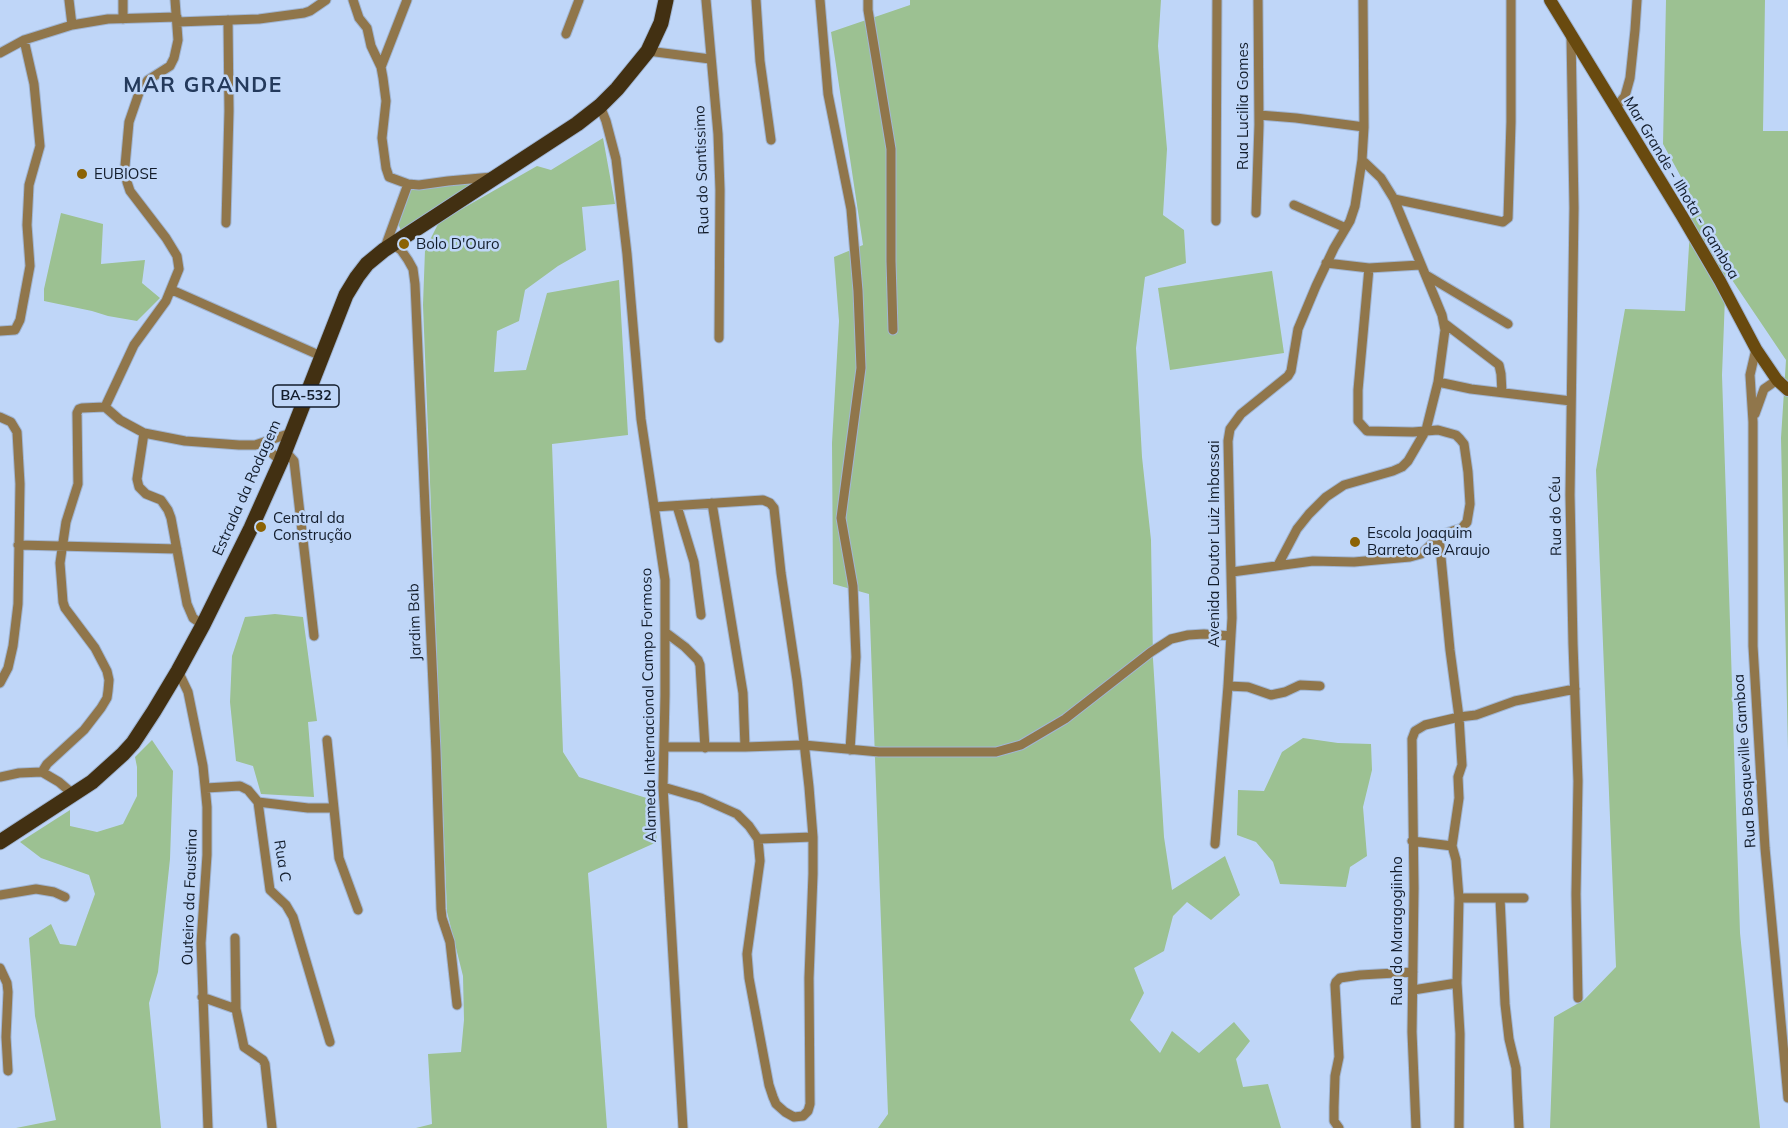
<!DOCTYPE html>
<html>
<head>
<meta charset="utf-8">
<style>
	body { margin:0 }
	canvas { display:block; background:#bfd6f8 }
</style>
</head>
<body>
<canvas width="1788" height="1128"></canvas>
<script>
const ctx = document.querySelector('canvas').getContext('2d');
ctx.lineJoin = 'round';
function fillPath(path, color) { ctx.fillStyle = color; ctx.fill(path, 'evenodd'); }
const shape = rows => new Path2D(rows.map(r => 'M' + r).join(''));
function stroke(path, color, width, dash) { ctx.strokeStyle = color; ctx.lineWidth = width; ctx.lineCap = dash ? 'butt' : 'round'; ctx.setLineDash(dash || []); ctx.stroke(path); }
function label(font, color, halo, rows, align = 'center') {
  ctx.font = font + ' Mulish,sans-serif'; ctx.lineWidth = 5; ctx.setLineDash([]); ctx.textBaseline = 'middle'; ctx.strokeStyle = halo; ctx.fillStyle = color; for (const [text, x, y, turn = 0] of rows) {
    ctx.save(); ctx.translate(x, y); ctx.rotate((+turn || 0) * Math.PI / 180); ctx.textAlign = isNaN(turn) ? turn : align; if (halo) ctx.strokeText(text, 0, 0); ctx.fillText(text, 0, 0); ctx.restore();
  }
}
fillPath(shape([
	[910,0,1161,0,1158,46,1167,149,1163,215,1184,230,1186,263,1145,277,1136,348,1142,457,1151,540,1153,659,1164,837,1172,890,1225,856,1240,895,1211,920,1187,902,1173,916,1164,951,1134,968,1144,993,1130,1020,1160,1053,1172,1031,1199,1053,1234,1022,1250,1041,1236,1059,1243,1087,1268,1084,1281,1128,878,1128,888,1114,869,594,833,584,832,443,839,321,834,257,863,245,831,32,910,5],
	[1666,0,1765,0,1763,131,1788,131,1788,750,1781,438,1786,360,1726,271,1722,375,1740,933,1760,1128,1550,1128,1554,1017,1584,1000,1616,967,1596,470,1625,309,1685,311,1692,197,1663,144],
	[603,138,615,204,582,207,586,250,558,266,525,290,519,321,497,331,494,372,526,370,547,293,619,280,628,435,552,444,563,752,579,777,653,800,657,842,588,873,607,1128,416,1128,432,1124,428,1054,461,1052,464,1020,463,976,447,912,423,305,425,250,439,222,537,166,551,170],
	[473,181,475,185,401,231,398,223,408,189,440,184],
	[61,213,103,224,101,264,145,260,142,283,160,298,137,321,108,316,92,311,44,301,44,289],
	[1272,271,1284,353,1170,370,1158,288],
	[275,614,303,617,317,721,308,722,314,797,261,794,253,766,236,761,230,702,232,656,245,617],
	[1303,738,1338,743,1371,744,1372,770,1363,807,1367,856,1350,867,1346,887,1280,884,1273,862,1256,842,1237,835,1238,790,1264,791,1282,752],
	[152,740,173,771,170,859,158,972,149,1003,161,1128,16,1128,56,1120,35,1016,29,938,51,924,60,944,76,946,95,894,89,875,41,858,20,842,70,810,70,826,97,832,123,824,137,796,137,767,135,757]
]), '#9cc192');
const street = shape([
	[69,0,72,25],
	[123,0,123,19],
	[353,0,359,18,367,28,371,46,381,67,383,78,386,101,382,138,386,168,389,177,408,184,419,185,448,181,492,177],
	[706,0,718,134,720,190,719,338],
	[756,0,760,61,771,140],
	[820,0,828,94,851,209,858,291,861,368,841,518,853,586,856,657,850,750],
	[868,0,868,10,891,149,891,261,893,330],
	[177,22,259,19,304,13,310,11,326,0],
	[566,34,579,0],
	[1571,35,1574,208,1570,495,1573,644,1578,781,1576,894,1578,998],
	[648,51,710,59],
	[0,53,24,40,72,25,108,19,177,17],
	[381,67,407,0],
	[600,106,606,121,616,159,627,254,641,419,665,580,665,695,663,787,683,1128],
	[1616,107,1625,96,1630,78,1635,30,1637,0],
	[1259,115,1296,118,1364,127],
	[1394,199,1503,222,1508,218,1511,122,1511,0],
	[1294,205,1346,228],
	[1256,213,1259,125,1258,0],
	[1216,221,1217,0],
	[226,223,229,111,228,20],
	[392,244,401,250,408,260,413,269,415,284,436,752,441,909,442,918,450,942,457,1005],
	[384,250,408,184],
	[1326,263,1369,268,1420,265],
	[1426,275,1508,324],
	[172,290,321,356],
	[1444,323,1499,365,1501,374,1502,393],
	[0,331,15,330,20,320,30,266,27,225,29,185,40,146,34,84,24,40],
	[1756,349,1750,375,1753,422,1753,646,1765,848,1788,1098],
	[1438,382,1471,389,1571,401],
	[105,407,134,345,166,301,179,269,177,256,166,238,130,191,127,182,125,166,129,122,140,90,148,80,170,66,174,58,178,40,175,0],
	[105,407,120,420,144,433,185,441,239,445,255,445,291,433],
	[1755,414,1764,389,1777,380],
	[0,417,11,422,17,432,20,484,18,604,13,646,8,668,0,683],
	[144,433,137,479,139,487,146,494,161,500,168,510,171,518,187,604,193,618,203,625],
	[261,444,281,461],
	[285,451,294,461,314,636],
	[712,503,743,693,745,747],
	[677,506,694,562,701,615],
	[654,507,763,500,770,503,774,508,781,573,797,680,809,787,813,837,813,874,809,978,810,1104,808,1111,803,1116,794,1117,785,1112,776,1104,773,1097,769,1085,749,978,747,954,760,861,758,839,749,826,737,814,701,798,663,787],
	[18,545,177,549],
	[1278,565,1297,529,1309,514,1326,497,1344,485,1393,471,1402,467,1408,461,1426,430,1438,382,1445,330,1442,315,1394,199,1381,178,1362,160],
	[1232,572,1313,561,1354,562,1410,557,1421,554,1439,537,1446,533,1462,528,1467,522,1470,504,1468,472,1464,444,1460,439,1456,435,1438,430,1413,432,1367,431,1358,421,1358,390,1369,268],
	[665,632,685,647,698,660,700,665,705,748],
	[178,671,188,692,203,766,207,807,207,855,201,943,208,1128],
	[1228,686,1248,687,1271,695,1285,692,1300,685,1320,686],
	[327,740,339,858,358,910],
	[664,747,745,747,804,745,879,752,996,752,1021,745,1065,719,1151,652,1171,639,1188,635,1204,634,1231,636],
	[42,772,47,764,84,730,101,708,107,698,108,691,109,680,107,671,95,648,65,608,63,602,60,563,66,522,78,484,77,413,79,409,82,408,105,407],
	[0,777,19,773,42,772,59,782,73,794],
	[206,788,240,786,248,790,258,802,270,890,286,905,293,917,330,1042],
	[258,802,308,808,334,808],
	[758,839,813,837],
	[1412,841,1452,846,1456,860,1459,898,1457,983,1460,1034,1459,1128],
	[1215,844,1228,686,1232,618,1228,441,1230,429,1241,414,1288,376,1291,371,1298,329,1316,286,1334,248,1350,221,1355,206,1362,160,1364,127,1363,0],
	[1452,846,1459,798,1458,777,1462,765,1459,717,1476,715,1515,701,1575,689],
	[0,895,36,889,54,892,65,897],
	[1459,898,1524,898],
	[1500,898,1505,1004,1509,1039,1516,1068,1519,1128],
	[235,938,236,1009],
	[0,968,7,983,8,992,6,1037,8,1071],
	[1413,990,1457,983],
	[202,997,236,1009,244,1047,263,1060,265,1064,272,1128],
	[1339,1128,1334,1121,1334,1107,1335,1076,1339,1057,1335,985,1336,982,1340,978,1360,975,1413,972],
	[1416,1128,1412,1032,1414,888,1412,739,1415,731,1425,725,1459,717,1450,650,1439,537]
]);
const secondary = shape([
	[1550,0,1682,216,1720,281,1756,349,1777,380,1788,390]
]);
const primary = shape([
	[0,842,92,782,123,754,133,743,154,711,178,671,203,625,251,528,281,461,346,295,357,277,367,264,384,250,577,124,600,106,617,89,648,51,661,23,666,0]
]);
stroke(street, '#a0b5d3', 11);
stroke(secondary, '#a0b5d3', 14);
stroke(primary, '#a0b5d3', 17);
stroke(street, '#90764b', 9);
stroke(secondary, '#694a0f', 12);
stroke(primary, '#423012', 15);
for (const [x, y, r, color] of [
	[82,174,6,"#8b6204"],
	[404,244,6,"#8b6204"],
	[261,527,6,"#8b6204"],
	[1355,542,6,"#8b6204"]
]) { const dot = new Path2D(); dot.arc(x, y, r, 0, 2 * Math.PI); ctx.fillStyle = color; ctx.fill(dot); stroke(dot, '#bfd6f8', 2); }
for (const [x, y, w] of [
	[306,396,66]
]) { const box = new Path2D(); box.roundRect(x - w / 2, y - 11, w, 22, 4.5); ctx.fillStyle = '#bfd6f8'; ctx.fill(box); stroke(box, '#131d2c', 1.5); }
label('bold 14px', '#131d2c', null, [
	["BA-532",306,396]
]);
label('15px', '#131d2c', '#bfd6f8', [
	["Rua Lucilia Gomes",1243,106,-90],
	["Rua do Santissimo",702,170,-92],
	["Mar Grande - Ilhota - Gamboa",1681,188,59],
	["Estrada da Rodagem",247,488,-66],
	["Rua do Céu",1556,516,-91],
	["Avenida Doutor Luiz Imbassai",1214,544,-90],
	["Jardim Bab",415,622,-92],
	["Alameda Internacional Campo Formoso",649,705,-91],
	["Rua Bosqueville Gamboa",1745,761,-94],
	["Rua C",282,861,81],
	["Outeiro da Faustina",190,897,-88],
	["Rua do Maragogiinho",1397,931,-90]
]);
label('15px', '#131d2c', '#bfd6f8', [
	["EUBIOSE",94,174],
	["Bolo D'Ouro",416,244],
	["Central da",273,518],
	["Construção",273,535],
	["Escola Joaquim",1367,533],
	["Barreto de Araujo",1367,550]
], 'left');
ctx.letterSpacing = '1.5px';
label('bold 21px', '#243a5c', '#bfd6f8', [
	["MAR GRANDE",203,86]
]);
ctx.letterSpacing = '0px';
</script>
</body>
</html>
